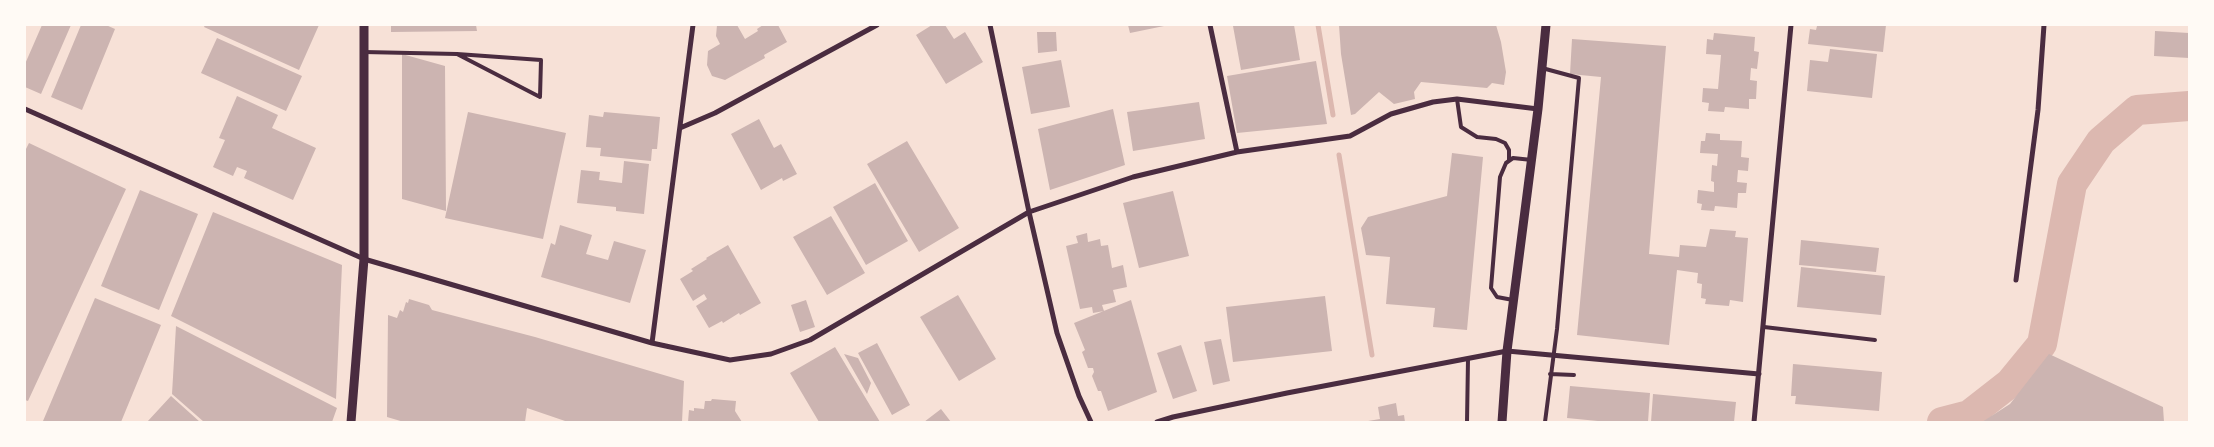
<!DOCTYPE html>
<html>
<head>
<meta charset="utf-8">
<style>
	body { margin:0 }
	#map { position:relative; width:2214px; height:447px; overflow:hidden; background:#f7e1d7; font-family:"Work Sans",sans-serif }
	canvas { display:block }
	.frame { position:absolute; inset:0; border:26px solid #fffaf5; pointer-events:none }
</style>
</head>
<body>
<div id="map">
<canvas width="2214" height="447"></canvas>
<div class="frame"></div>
</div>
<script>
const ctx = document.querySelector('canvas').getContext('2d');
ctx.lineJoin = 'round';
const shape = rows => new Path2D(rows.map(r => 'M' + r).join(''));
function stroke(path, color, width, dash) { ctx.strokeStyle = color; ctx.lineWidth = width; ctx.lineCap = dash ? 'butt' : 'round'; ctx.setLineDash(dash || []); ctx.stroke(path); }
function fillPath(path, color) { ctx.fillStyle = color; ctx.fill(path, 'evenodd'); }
stroke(shape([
	[1318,25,1333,115],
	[1339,155,1372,355]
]), '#dcb8b0', 5);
stroke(shape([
	[1942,422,1969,415,2010,383,2042,344,2072,184,2101,141,2137,110,2189,106]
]), '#dcb8b0', 30);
fillPath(shape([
	[42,25,71,25,41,94,25,87,25,64],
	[81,25,106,25,115,29,82,110,51,97],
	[205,25,319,25,299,70,204,27],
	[391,25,476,25,477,31,391,32],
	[717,25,737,25,745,39,758,31,757,29,763,25,778,25,787,42,764,55,765,58,725,80,712,76,707,65,708,51,720,44,716,36],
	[932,25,945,25,954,39,965,32,983,62,946,84,916,35],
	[1128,25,1164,25,1164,26,1130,33],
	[1239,25,1294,25,1300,60,1241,70,1233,26],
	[1339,25,1496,25,1501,42,1506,72,1504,85,1492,83,1487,88,1421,82,1414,92,1415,99,1394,104,1379,92,1355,114,1351,115,1341,54],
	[1886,25,1883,52,1808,44,1810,29,1816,30,1817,26],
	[2155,31,2189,33,2189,58,2154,56],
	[1037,32,1056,32,1057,51,1038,53],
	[1714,33,1755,37,1754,51,1759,52,1757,69,1751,68,1750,80,1757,81,1756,99,1749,99,1749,109,1725,107,1724,112,1708,111,1709,103,1702,102,1703,88,1718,89,1721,55,1706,54,1707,39,1713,40],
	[217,38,302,76,286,111,201,73],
	[1572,39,1666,46,1649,254,1679,257,1680,245,1706,247,1710,229,1736,231,1735,237,1748,238,1743,302,1730,300,1729,306,1705,304,1706,299,1701,298,1702,284,1697,283,1698,273,1677,270,1669,345,1577,335,1601,77,1570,74],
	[1830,49,1877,54,1872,98,1807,91,1810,60,1828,62],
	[402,54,445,66,446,211,402,199],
	[1061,60,1070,107,1031,114,1022,67],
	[1316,61,1327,124,1237,133,1227,76],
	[237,96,278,115,272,128,316,148,293,200,244,178,247,171,237,167,233,176,213,167,225,140,219,138],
	[1199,102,1205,139,1133,151,1127,112],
	[1113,109,1125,165,1050,190,1038,129],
	[468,112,566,133,543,239,445,218],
	[604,112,660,117,657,149,652,149,651,161,600,156,601,148,586,147,589,115,603,117],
	[759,119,774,148,781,144,797,174,783,181,782,178,761,190,731,134],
	[1706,133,1720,134,1720,140,1742,141,1741,157,1749,158,1748,171,1738,170,1737,182,1747,183,1746,193,1738,193,1737,208,1715,206,1714,211,1701,210,1702,204,1697,203,1698,190,1714,192,1714,182,1711,181,1712,165,1717,166,1718,154,1700,153,1701,141,1705,141],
	[907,141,959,228,919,252,867,164],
	[29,143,126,189,28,401,25,400,25,151],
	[1452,153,1483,157,1467,330,1433,327,1435,308,1386,304,1390,257,1366,255,1361,228,1368,217,1447,196],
	[624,161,649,164,644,214,616,211,616,207,577,203,581,170,600,172,599,180,622,183],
	[875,183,908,241,866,265,833,207],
	[140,190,198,214,159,310,101,286],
	[1173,191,1189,256,1139,268,1123,203],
	[213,212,342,265,336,399,171,316],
	[831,216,865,273,827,295,793,237],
	[560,225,592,235,586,254,608,260,614,241,646,250,630,303,541,277,551,243,555,245],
	[1087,233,1088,242,1100,239,1101,246,1108,245,1112,268,1123,265,1127,287,1113,290,1116,302,1102,305,1104,311,1093,313,1092,307,1080,309,1066,246,1078,243,1076,236],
	[1801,240,1879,248,1876,272,1799,265],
	[728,245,761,303,740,315,739,313,723,323,722,321,709,328,696,306,707,299,704,294,693,301,680,279,693,271,691,269,707,259,706,258],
	[1801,267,1885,276,1881,315,1797,307],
	[958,295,996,359,959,381,920,317],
	[1325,296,1332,351,1233,362,1226,307],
	[95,298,161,325,121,422,46,422,43,421],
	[409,299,429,305,432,310,535,337,684,381,682,422,568,422,527,408,525,422,404,422,387,417,388,315,397,318,400,310,403,312,406,302,408,303],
	[806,300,815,327,800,332,791,305],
	[1131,300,1157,392,1108,411,1101,391,1098,391,1092,376,1094,372,1093,368,1088,368,1082,352,1085,350,1074,323],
	[176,326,337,408,332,422,204,422,172,394],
	[1221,339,1230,381,1213,385,1204,342],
	[877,343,910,405,892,415,858,353],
	[1181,345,1197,391,1173,399,1157,353],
	[835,347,880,422,819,422,790,373],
	[844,354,858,358,871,383,867,394],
	[2049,354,2163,407,2164,422,1982,422,2010,404],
	[1793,364,1882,372,1879,411,1795,404,1796,396,1791,396],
	[1570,386,1650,393,1648,422,1608,422,1567,418],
	[1653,394,1736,402,1734,422,1651,422],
	[171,396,200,422,147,422],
	[712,399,736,401,735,411,742,422,688,422,689,410,694,411,694,408,704,409,705,401,711,401],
	[1396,403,1398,416,1404,415,1405,422,1362,422,1380,419,1378,407],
	[941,409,951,422,924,422]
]), '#ccb4b1');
stroke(shape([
	[364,52,457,54,541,60,540,97,457,54],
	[1542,68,1579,78,1557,329,1545,422],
	[1457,99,1461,127,1477,137,1496,139,1505,143,1509,150,1509,160],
	[1513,300,1497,297,1491,288,1500,177,1506,163,1513,158,1532,160],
	[1764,327,1875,340],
	[1550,374,1574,375],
	[1467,422,1468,359]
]), '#4a2c40', 4);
stroke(shape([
	[990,25,1029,212,1057,333,1079,396,1091,422],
	[1210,25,1237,152],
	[25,109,364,259,652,343,730,360,771,354,810,340,1029,212,1133,177,1237,152,1350,136,1391,114,1433,102,1457,99,1538,109],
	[680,128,715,113,877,25],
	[2016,280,2038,110,2044,25],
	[652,343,693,25],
	[1157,422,1173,417,1287,393,1507,351,1759,374],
	[1754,422,1791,25]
]), '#4a2c40', 5);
stroke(shape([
	[351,422,364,259,364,25],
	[1502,422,1507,351,1538,109,1546,25]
]), '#4a2c40', 9);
</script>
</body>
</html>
